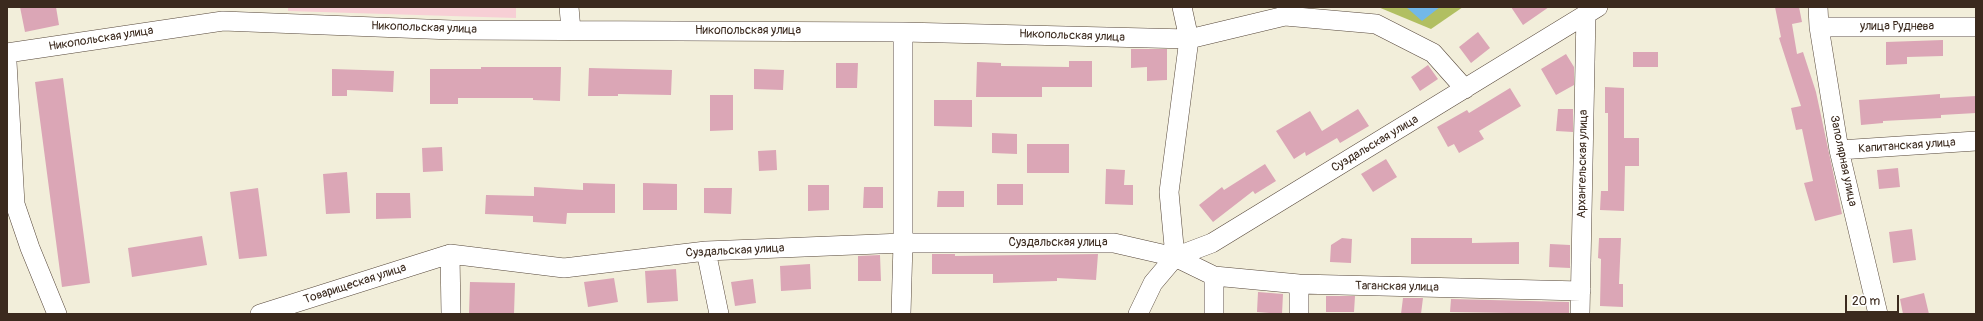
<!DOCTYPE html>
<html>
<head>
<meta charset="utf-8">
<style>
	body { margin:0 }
	#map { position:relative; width:1983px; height:321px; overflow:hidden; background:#f2eeda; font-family:Pangolin,sans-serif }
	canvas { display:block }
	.frame { position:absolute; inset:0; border:8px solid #3b2a1e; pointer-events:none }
	.scale { position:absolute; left:1845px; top:295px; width:54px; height:18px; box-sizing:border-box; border:2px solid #3b2a1e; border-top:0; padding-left:5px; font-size:12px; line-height:14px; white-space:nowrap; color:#3b2a1e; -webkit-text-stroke:3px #fff; paint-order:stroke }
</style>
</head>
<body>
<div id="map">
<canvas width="1983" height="321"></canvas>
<div class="frame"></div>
<div class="scale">20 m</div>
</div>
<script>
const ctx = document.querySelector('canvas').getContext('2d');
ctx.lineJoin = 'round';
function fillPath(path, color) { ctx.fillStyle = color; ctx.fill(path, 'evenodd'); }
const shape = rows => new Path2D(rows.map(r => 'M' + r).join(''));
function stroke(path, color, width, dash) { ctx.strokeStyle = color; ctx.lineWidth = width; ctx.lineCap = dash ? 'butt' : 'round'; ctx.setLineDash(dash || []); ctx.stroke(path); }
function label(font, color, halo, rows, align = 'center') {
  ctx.font = font + ' Pangolin,sans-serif'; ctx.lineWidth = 3; ctx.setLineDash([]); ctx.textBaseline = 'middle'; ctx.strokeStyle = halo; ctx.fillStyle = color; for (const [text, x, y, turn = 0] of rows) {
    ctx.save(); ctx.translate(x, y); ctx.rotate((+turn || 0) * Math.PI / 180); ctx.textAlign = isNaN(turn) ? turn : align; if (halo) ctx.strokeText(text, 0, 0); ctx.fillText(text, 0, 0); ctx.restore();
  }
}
fillPath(shape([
	[288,7,516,7,516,18,288,11]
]), '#f7cfd5');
fillPath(shape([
	[1378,7,1463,7,1431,29]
]), '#b1bf61');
fillPath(shape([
	[1406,7,1440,7,1422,21]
]), '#72b8e9');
fillPath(shape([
	[20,7,56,7,59,25,25,32],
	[1511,7,1549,7,1523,25],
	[1775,7,1799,7,1802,22,1792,24,1797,54,1803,52,1816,92,1842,214,1815,221,1804,183,1813,181,1802,129,1796,130,1791,108,1801,106,1779,38,1781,37],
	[1478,32,1490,48,1471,63,1459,47],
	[1943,40,1943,56,1907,57,1907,64,1886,65,1886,42],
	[1131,49,1167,49,1167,80,1147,81,1147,67,1131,68],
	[1633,52,1658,52,1658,67,1633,67],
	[1566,54,1574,67,1574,85,1556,95,1541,69],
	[1069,61,1092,61,1092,87,1042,87,1042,97,976,97,977,62,1001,63,1001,66,1069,67],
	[836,63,858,63,857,88,836,88],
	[1428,65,1438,79,1420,91,1411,77],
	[481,67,561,67,560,101,533,100,533,98,458,98,458,104,430,104,430,69,481,69],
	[589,68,672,70,671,95,618,94,618,96,588,96],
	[332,69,394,71,393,92,347,90,347,96,332,96],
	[754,69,784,70,783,90,754,89],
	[63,78,90,283,62,287,35,82],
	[1605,87,1624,88,1624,138,1639,138,1639,166,1625,166,1624,211,1600,210,1601,191,1608,191,1608,113,1605,113],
	[1510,88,1521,106,1479,131,1484,139,1459,153,1454,144,1448,147,1437,127,1467,110,1469,113],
	[1940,94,1940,98,1976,96,1976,113,1941,115,1941,118,1883,121,1883,123,1861,125,1859,100],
	[710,95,733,95,733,130,710,131],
	[934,100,972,100,972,127,934,126],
	[1358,109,1369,126,1340,143,1337,138,1306,156,1305,152,1294,159,1276,131,1310,111,1322,131],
	[1558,109,1573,109,1573,132,1556,131],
	[992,133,1017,134,1017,154,992,153],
	[1027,144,1069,144,1069,173,1027,173],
	[442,147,443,171,423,172,422,148],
	[776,150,777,170,759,171,758,151],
	[1386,159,1397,177,1373,192,1361,174],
	[1265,164,1276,181,1255,194,1253,191,1213,222,1199,205,1222,187,1224,190],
	[1898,168,1900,187,1879,189,1877,170],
	[1106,169,1125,170,1124,185,1133,185,1133,205,1105,204],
	[347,172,350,213,326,214,323,174],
	[583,183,615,184,615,213,567,213,566,224,533,222,533,216,485,214,486,195,534,196,534,187,583,190],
	[643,183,677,184,677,210,643,210],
	[997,184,1023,184,1023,205,997,205],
	[808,185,829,185,829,210,808,211],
	[864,187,883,187,883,208,863,208],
	[258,188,267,256,239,259,230,192],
	[704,188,732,188,731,214,704,213],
	[938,191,964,191,964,207,937,207],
	[376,193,410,193,411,218,376,219],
	[1912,229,1916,260,1893,263,1889,232],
	[202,236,207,265,132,277,128,248],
	[1342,238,1352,239,1351,263,1330,262,1331,245],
	[1411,238,1472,238,1472,243,1519,242,1519,264,1411,264],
	[1599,238,1621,238,1619,284,1623,284,1623,307,1600,306,1601,259,1598,258],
	[1550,244,1570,245,1570,268,1549,267],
	[932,254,955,254,955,256,1098,254,1096,280,1057,278,1057,281,993,283,993,274,932,274],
	[880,255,881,281,858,281,858,256],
	[810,264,811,289,781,291,780,266],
	[676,269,678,301,647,303,645,271],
	[614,278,618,302,588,307,584,282],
	[753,279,756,303,735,306,731,282],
	[470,282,515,283,514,314,469,314],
	[1258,292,1283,294,1282,314,1257,312],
	[1924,293,1929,314,1903,314,1900,299],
	[1326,296,1355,296,1354,312,1326,312],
	[1403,298,1423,298,1421,314,1401,314],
	[1451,299,1569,302,1569,314,1450,312]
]), '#dba6b6');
const minor = shape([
	[569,7,571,30],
	[1818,7,1819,27,1839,150,1878,314],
	[1819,27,1976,27],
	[7,53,223,21,452,30,903,32,1189,39,1285,16,1376,24,1433,53,1465,89],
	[7,62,15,204,30,248,57,314],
	[1839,150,1976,141],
	[706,251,719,314],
	[450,254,451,314],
	[1175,257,1169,192,1189,39,1182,7],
	[1175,257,1214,276,1214,314],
	[1214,276,1299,284,1581,291],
	[260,314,450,254,564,268,706,251,903,243,1114,243,1175,257,1212,243,1598,7],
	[901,314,903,243,903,32],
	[1138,314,1153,283,1175,257],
	[1299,314,1299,284],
	[1580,314,1586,13]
]);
stroke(minor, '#56473a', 20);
stroke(minor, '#fff', 19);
label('12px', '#3b2a1e', '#fff', [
	["улица Руднева",1897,27],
	["Никопольская улица",424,28,2],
	["Никопольская улица",748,31],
	["Никопольская улица",1072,36,2],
	["Никопольская улица",101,39,-9],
	["Суздальская улица",1375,144,-31],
	["Капитанская улица",1907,146,-4],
	["Заполярная улица",1843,161,78],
	["Архангельская улица",1583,164,-89],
	["Суздальская улица",1058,243],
	["Суздальская улица",735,251,-3],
	["Товарищеская улица",355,284,-18],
	["Таганская улица",1397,287,1]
]);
</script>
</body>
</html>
